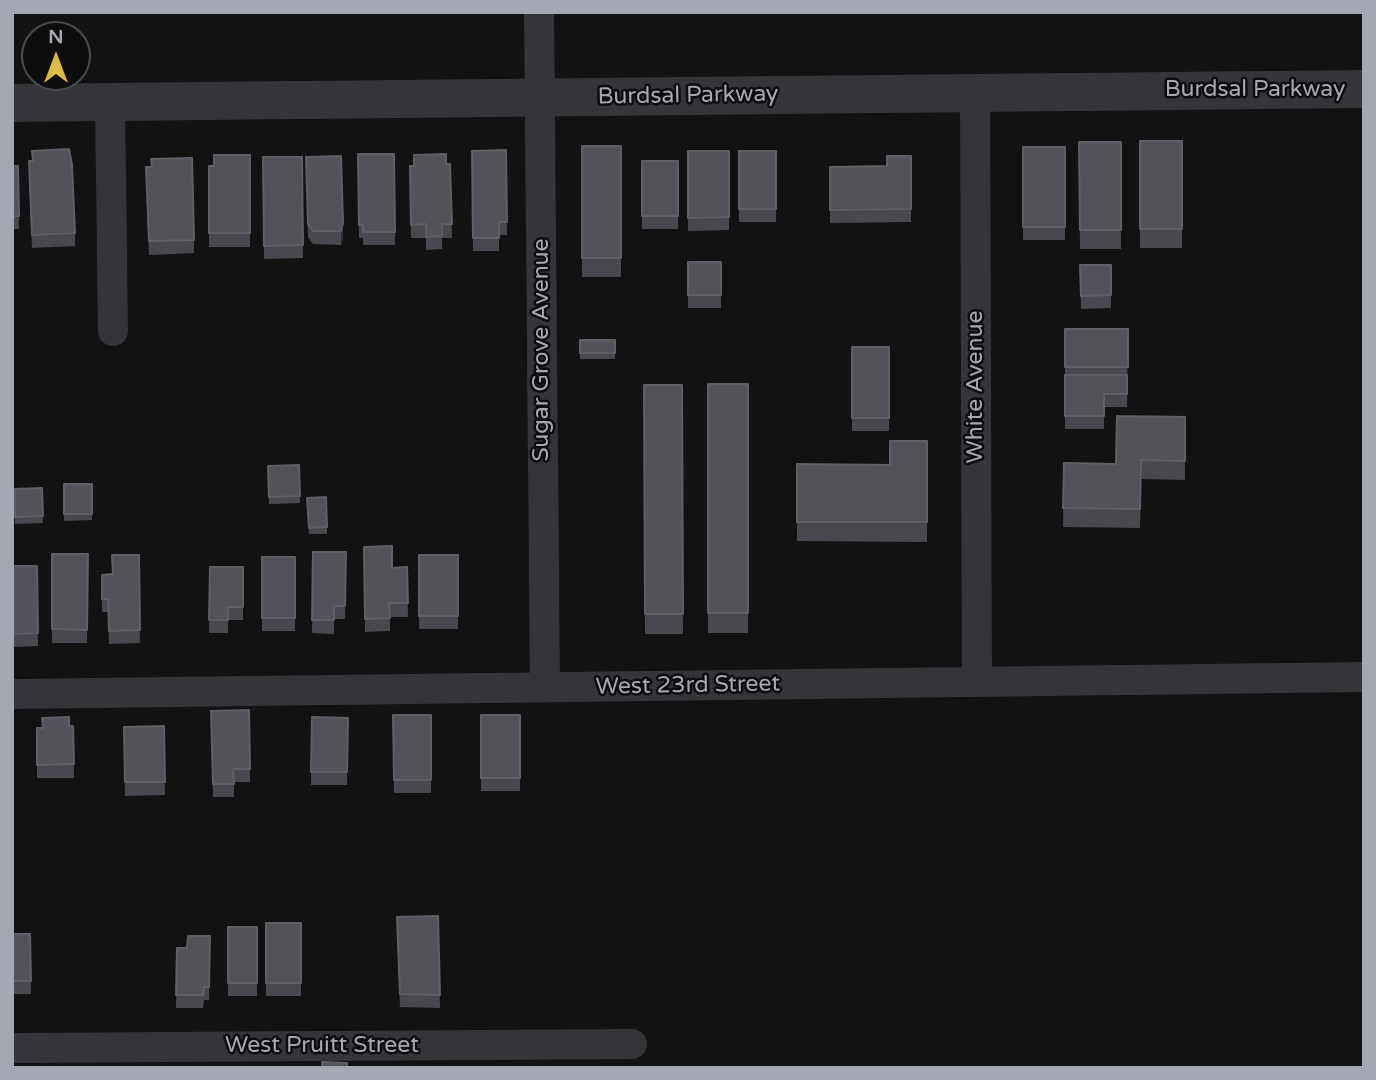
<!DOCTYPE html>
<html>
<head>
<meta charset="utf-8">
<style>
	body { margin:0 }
	#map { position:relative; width:1376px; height:1080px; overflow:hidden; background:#121213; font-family:"Varela Round",sans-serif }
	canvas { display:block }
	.frame { position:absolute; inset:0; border:14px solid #a5a7b2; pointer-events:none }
	.north { position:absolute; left:21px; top:21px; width:70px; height:70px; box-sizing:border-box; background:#0d0d0e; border:2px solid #4a4b50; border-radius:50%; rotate:0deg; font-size:19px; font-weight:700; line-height:28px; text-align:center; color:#a5a7b2 }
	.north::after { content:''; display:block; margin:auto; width:24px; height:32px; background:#dbbb41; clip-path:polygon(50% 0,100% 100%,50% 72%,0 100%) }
</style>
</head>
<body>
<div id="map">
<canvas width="1376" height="1080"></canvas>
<div class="frame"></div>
<div class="north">N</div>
</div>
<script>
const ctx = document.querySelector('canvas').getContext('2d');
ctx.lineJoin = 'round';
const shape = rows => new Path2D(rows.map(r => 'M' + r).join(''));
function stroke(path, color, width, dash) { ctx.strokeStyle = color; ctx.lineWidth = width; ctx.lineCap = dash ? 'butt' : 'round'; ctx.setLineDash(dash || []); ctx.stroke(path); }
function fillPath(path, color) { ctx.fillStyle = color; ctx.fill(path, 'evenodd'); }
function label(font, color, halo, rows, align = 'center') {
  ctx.font = font + ' "Varela Round",sans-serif'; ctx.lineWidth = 5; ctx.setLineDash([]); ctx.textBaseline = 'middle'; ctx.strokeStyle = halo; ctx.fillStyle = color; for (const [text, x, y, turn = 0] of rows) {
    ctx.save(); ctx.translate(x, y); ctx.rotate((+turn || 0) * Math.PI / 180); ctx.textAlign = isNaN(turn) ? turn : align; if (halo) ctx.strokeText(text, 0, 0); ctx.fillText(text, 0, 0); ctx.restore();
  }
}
stroke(shape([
	[539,12,545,687],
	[975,93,977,682],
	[110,102,113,331],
	[12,694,1364,677],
	[12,1048,632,1044]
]), '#353539', 30);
stroke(shape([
	[12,103,1364,89]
]), '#353539', 38);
fillPath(shape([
	[1140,141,1182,141,1182,248,1140,248],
	[1079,142,1121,142,1121,249,1080,249],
	[582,146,621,146,621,277,582,277],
	[1023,147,1065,147,1065,240,1023,240],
	[506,150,507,235,499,235,499,251,473,251,472,151],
	[688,151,729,151,729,230,688,231],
	[739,151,776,151,776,222,739,222],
	[358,154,394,154,395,245,363,245,363,238,359,238],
	[250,155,250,247,209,247,209,166,214,166],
	[911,156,911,222,830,223,830,167,887,166],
	[263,157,302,157,303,258,264,259],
	[642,161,678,161,678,229,642,229],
	[450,164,452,238,442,238,442,249,426,250,426,238,411,238,410,166],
	[12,166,18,166,19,229,12,229],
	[306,170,343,236,341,245,313,244,308,237],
	[29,174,75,233,75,246,32,248],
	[146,180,194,240,194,253,149,255],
	[688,262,721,262,721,308,688,308],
	[1080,265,1111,265,1111,308,1081,309],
	[1065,329,1128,329,1127,407,1104,407,1104,429,1065,429],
	[580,340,615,340,615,359,580,359],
	[852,347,889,347,889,431,852,431],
	[708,384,748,384,748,633,708,633],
	[644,385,682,385,683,634,645,634],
	[1185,417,1185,480,1141,479,1140,528,1063,527,1064,463,1116,464],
	[927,441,927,542,797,541,797,464,890,465],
	[299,465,300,503,269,504,268,466],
	[64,484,92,484,92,520,64,521],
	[42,488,43,523,15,524,14,489],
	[326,497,327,534,309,534,307,498],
	[364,547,392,568,407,567,408,617,390,617,390,631,365,632],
	[313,552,346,552,345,619,334,619,334,634,312,633],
	[52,554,88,554,87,643,52,643],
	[139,555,140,643,109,644,108,612,102,612,102,575,113,574],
	[419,555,458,555,458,629,419,629],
	[262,557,295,557,295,631,262,631],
	[12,566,37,566,38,646,12,647],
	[210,567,243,567,243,620,228,620,228,633,209,633],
	[249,710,250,782,234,782,234,797,213,797,211,711],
	[393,715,431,715,431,793,394,793],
	[481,715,520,715,520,791,481,791],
	[312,717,348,718,347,785,311,785],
	[69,726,73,726,74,778,37,778,37,728],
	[164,726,165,795,125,796,124,727],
	[438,916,440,1008,400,1007,397,931],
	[266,923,301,923,301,996,266,996],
	[228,927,257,927,257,996,228,996],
	[12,934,30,934,31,994,12,994],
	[210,936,209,1000,204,1000,203,1008,176,1008,177,948,187,948]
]), '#48494e');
fillPath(shape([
	[343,223,343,236,341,245,341,231]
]), '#2e2f32');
const building = shape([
	[1140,141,1182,141,1182,229,1140,229,1140,141],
	[1079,142,1121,142,1121,230,1080,230,1079,142],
	[582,146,621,146,621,258,582,258,582,146],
	[1023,147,1065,147,1065,227,1023,227,1023,147],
	[69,149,72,165,75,233,32,235,29,161,33,161,32,151,69,149],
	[506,150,507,222,499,222,499,238,473,238,472,151,506,150],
	[688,151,729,151,729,217,688,218,688,151],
	[739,151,776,151,776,209,739,209,739,151],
	[358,154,394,154,395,232,363,232,363,225,359,225,358,154],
	[446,154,446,164,450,164,452,224,442,224,442,236,426,237,426,224,411,225,410,166,414,166,414,155,446,154],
	[214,155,250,155,250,233,209,233,209,166,214,166,214,155],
	[341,156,343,223,341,231,313,231,308,224,306,157,341,156],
	[887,156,911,156,911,209,830,210,830,167,887,166,887,156],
	[263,157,302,157,303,245,264,246,263,157],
	[192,158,194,240,149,241,146,167,152,167,151,159,192,158],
	[642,161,678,161,678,216,642,216,642,161],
	[12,166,18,166,19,216,12,216,12,166],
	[688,262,721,262,721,295,688,295,688,262],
	[1080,265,1111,265,1111,295,1081,296,1080,265],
	[1065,329,1128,329,1128,367,1065,367,1065,329],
	[580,340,615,340,615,353,580,353,580,340],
	[852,347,889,347,889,418,852,418,852,347],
	[1065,375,1127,375,1127,394,1104,394,1104,416,1065,416,1065,375],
	[708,384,748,384,748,613,708,613,708,384],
	[644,385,682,385,683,614,645,614,644,385],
	[1117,416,1185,417,1185,461,1141,460,1140,509,1063,508,1064,463,1116,464,1117,416],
	[890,441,927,441,927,522,797,522,797,464,890,465,890,441],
	[299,465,300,496,269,497,268,466,299,465],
	[64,484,92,484,92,514,64,514,64,484],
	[42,488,43,516,15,517,14,489,42,488],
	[326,497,327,527,309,528,307,498,326,497],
	[392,546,392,568,407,567,408,603,389,603,390,618,365,619,364,547,392,546],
	[313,552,346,552,345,606,334,606,334,620,312,620,313,552],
	[52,554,88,554,87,630,52,629,52,554],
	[112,555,139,555,140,630,109,631,108,599,102,599,102,575,113,574,112,555],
	[419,555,458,555,458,616,419,616,419,555],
	[262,557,295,557,295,618,262,618,262,557],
	[12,566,37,566,38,633,12,634,12,566],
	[210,567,243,567,243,607,228,607,228,620,209,620,210,567],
	[249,710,250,769,233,769,234,784,213,784,211,711,249,710],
	[393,715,431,715,431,780,394,780,393,715],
	[481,715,520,715,520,778,481,778,481,715],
	[69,717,69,726,73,726,74,764,37,765,37,728,43,728,42,718,69,717],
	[312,717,348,718,347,772,311,772,312,717],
	[164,726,165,782,125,782,124,727,164,726],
	[438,916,440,995,400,994,397,917,438,916],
	[266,923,301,923,301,983,266,983,266,923],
	[228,927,257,927,257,983,228,983,228,927],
	[12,934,30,934,31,981,12,981,12,934],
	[188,936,210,936,209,987,204,987,203,995,176,995,177,948,187,948,188,936],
	[322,1062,347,1063,347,1068,322,1068,322,1062]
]);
fillPath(building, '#525358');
stroke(building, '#5f6066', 2);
label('23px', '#a5a7b2', '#0d0d0e', [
	["Burdsal Parkway",1255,90],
	["Burdsal Parkway",688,96,-1],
	["Sugar Grove Avenue",542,350,-90],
	["White Avenue",976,387,-90],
	["West 23rd Street",688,686,-1],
	["West Pruitt Street",322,1046]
]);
</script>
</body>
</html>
